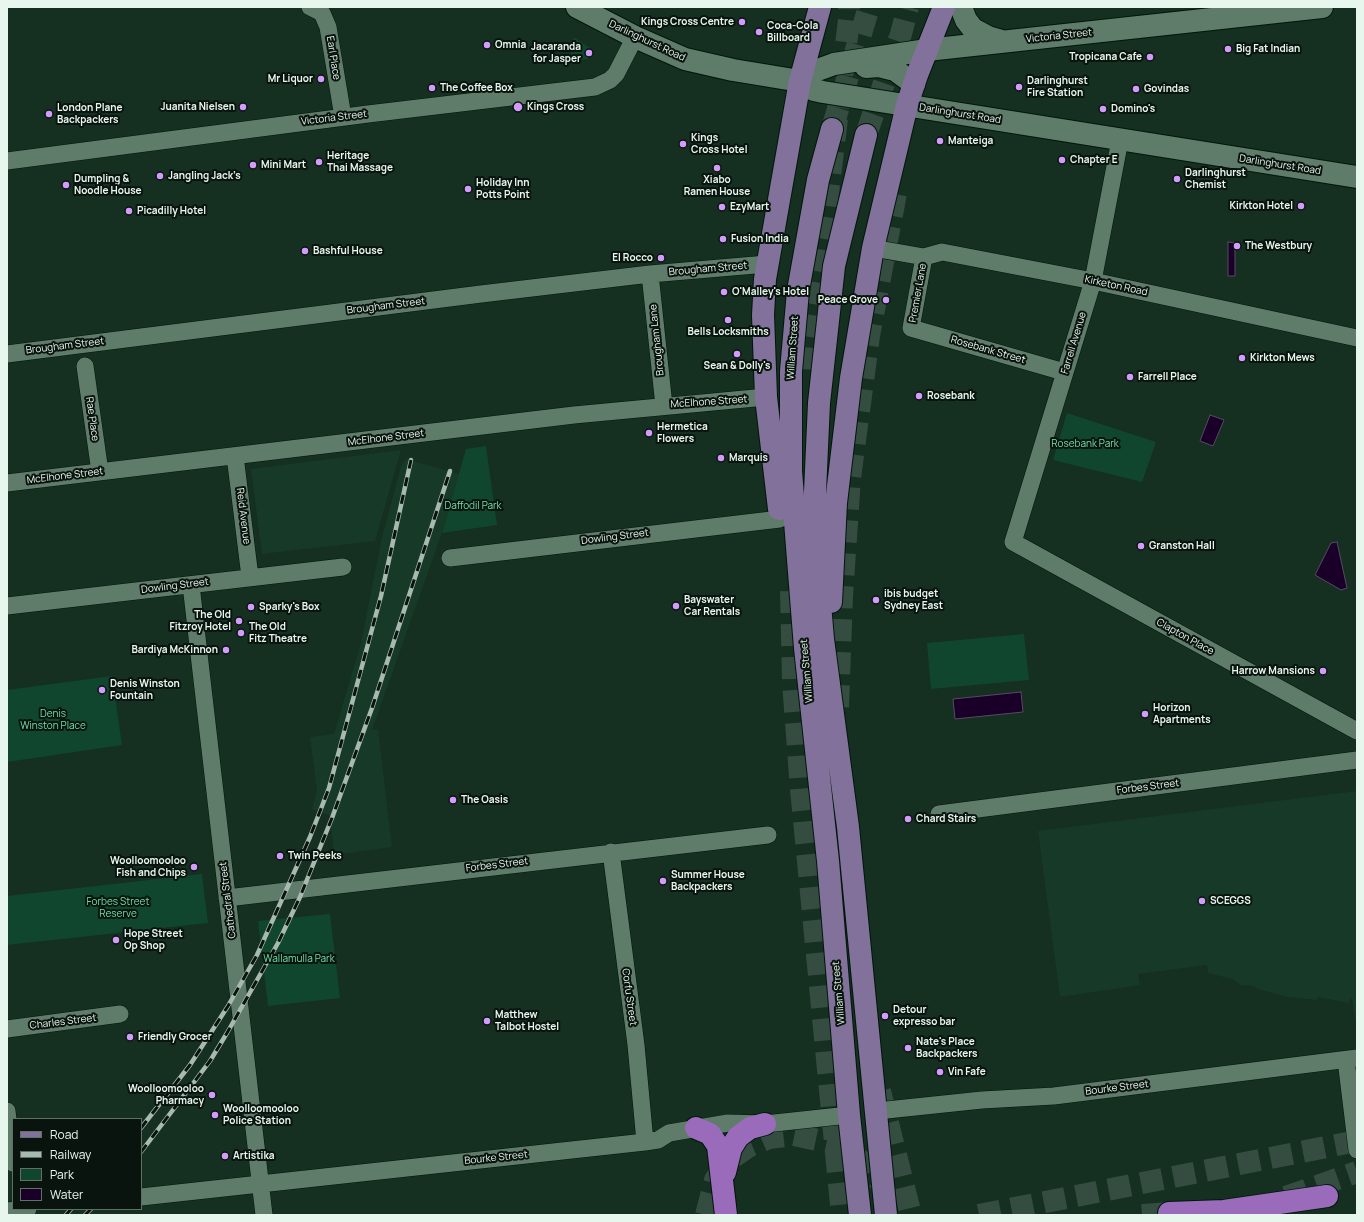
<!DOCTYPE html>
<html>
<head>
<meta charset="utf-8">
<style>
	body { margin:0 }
	#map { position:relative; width:1364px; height:1222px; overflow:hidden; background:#152f21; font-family:Manrope,sans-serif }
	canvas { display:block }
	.frame { position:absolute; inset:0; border:8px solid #e7f7ed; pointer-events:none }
	.legend { position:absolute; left:12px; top:1118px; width:130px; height:92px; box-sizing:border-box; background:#09140e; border:1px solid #626f67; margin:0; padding:5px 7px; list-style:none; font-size:12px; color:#e7f7ed }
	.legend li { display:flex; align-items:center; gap:8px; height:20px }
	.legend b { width:20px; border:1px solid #626f67 }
</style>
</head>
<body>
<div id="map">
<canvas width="1364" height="1222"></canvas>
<div class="frame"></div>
<ul class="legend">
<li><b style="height:5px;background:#82719a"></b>Road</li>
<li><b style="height:5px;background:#a7baaf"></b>Railway</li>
<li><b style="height:11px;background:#10462d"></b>Park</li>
<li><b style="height:11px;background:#1a0029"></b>Water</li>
</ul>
</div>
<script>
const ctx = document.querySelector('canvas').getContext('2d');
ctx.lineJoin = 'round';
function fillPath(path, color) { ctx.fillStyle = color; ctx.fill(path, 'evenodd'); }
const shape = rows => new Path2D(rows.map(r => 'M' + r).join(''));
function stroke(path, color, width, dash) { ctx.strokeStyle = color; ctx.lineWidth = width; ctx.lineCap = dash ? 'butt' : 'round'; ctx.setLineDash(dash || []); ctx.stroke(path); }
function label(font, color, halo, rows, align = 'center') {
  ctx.font = font + ' Manrope,sans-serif'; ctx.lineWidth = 4; ctx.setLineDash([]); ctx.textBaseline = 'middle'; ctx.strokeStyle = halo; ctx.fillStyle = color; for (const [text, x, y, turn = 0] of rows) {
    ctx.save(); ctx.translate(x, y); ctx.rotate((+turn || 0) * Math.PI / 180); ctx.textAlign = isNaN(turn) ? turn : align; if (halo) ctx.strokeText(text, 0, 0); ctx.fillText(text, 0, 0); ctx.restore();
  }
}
fillPath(shape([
	[401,450,375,541,262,554,251,469],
	[406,459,459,474,442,533,372,730,378,729,392,847,334,855,330,816,312,809,317,791,310,737,334,734,361,643,382,537,401,466],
	[1357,791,1357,1030,1352,999,1350,998,1348,1003,1318,997,1317,1000,1288,997,1258,989,1253,986,1241,985,1232,979,1208,973,1207,965,1138,974,1140,985,1060,997,1038,831]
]), '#173928');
fillPath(shape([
	[574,37,591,49,591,56,587,59,569,62],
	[1067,413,1156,442,1142,482,1053,460],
	[486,446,497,525,442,533,466,449],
	[1024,634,1029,680,931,689,927,643],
	[112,676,122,745,7,762,7,690],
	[202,874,208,923,7,945,7,896],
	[330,914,340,998,268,1006,258,921]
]), '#10462d');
const water = shape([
	[1228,242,1235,243,1235,276,1228,276,1228,242],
	[1210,415,1224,420,1213,446,1200,441,1210,415],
	[1337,542,1347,588,1341,590,1315,575,1331,543,1337,542],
	[1021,692,1023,712,955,719,953,699,1021,692]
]);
fillPath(water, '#1a0029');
stroke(water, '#584a64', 1);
stroke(shape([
	[832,129,869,7],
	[866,135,901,34,908,7]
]), '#344d40', 22, [22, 11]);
stroke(shape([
	[802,369,804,343,826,209,849,20,849,7],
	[791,591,793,682,801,789,842,1215],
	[838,707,842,596,850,478,869,336,897,188],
	[880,1091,911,1215],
	[1286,1197,1357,1172],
	[706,1215,715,1180,728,1161,748,1147,769,1138,794,1135,832,1143,848,1151,871,1168,886,1192],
	[979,1215,1357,1141],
	[1142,1215,1169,1213]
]), '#344d40', 22, [22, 11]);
const street = shape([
	[310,7,322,13,328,27,343,117],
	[1120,140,1093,281,1013,542,1357,731],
	[7,161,368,114,595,87,610,80,616,74,635,37],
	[873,248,924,257,942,252,1093,281,1357,338],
	[924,257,911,328,1064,372],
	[650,274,664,406],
	[7,354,481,294,650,274,767,264],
	[85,366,100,472],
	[235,456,250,577],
	[7,483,574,415,766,397],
	[450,558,780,519],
	[191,585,264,1215],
	[7,606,343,567],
	[939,814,1357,760],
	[611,852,636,1045,645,1142],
	[227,898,768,835],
	[7,1029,120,1014],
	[1346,1060,1357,1150],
	[7,1111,13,1163],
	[877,1111,982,1100,1054,1096,1357,1058],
	[141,1197,645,1142,658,1140,669,1133,728,1123,765,1124,849,1115],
	[7,1211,28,1209]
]);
const secondary = shape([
	[577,7,635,37,685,59,733,70,800,81,814,90,823,92,1357,177],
	[961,7,966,20,973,29,988,37,1002,41],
	[866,67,879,66,895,70,914,84],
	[800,81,815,71,834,64,927,50,1322,7]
]);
const primary = shape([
	[832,129,818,180,798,291,791,371,791,471,805,648,828,861,849,1115,860,1215],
	[866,135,834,266,819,403,815,492,815,546,823,639,848,827,886,1215],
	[779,509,766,397,763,315,765,279,800,81,820,7],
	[831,602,836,503,851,378,873,248,907,105,917,75,944,7]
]);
const highway = shape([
	[696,1128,710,1134,718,1146,726,1215],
	[725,1172,731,1148,738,1137,750,1128,765,1124],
	[1169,1213,1224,1211,1327,1196]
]);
stroke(street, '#00170b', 18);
stroke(secondary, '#00170b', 24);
stroke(primary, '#00170b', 24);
stroke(highway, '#00170b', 24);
stroke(street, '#5f7b6a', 17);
stroke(secondary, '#5f7b6a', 22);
stroke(primary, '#82719a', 22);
stroke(highway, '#996bba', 22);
const rail = shape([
	[141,1128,190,1065,228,1006,257,955,310,837,329,788,381,596,411,460],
	[141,1152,210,1061,227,1033,278,943,300,897,332,818,372,708,450,471],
	[66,1215,71,1209],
	[85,1215,91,1209]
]);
stroke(rail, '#a7baaf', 4.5);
stroke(rail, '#09140e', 3, [9]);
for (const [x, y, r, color] of [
	[742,22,4,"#d39cfc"],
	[759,32,4,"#d39cfc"],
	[487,45,4,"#d39cfc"],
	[1228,49,4,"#d39cfc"],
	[589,53,4,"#d39cfc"],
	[1150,57,4,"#d39cfc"],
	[321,79,4,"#d39cfc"],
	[1019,87,4,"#d39cfc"],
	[432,88,4,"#d39cfc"],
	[1136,89,4,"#d39cfc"],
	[243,107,4,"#d39cfc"],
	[518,107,5,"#d39cfc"],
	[1103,109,4,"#d39cfc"],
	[49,114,4,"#d39cfc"],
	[940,141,4,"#d39cfc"],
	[683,144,4,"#d39cfc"],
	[1062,160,4,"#d39cfc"],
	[319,162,4,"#d39cfc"],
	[253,165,4,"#d39cfc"],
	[717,168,4,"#d39cfc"],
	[160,176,4,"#d39cfc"],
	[1177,179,4,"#d39cfc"],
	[66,185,4,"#d39cfc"],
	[468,189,4,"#d39cfc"],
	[1301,206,4,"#d39cfc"],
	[722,207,4,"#d39cfc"],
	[129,211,4,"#d39cfc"],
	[723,239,4,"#d39cfc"],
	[1237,246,4,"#d39cfc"],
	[305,251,4,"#d39cfc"],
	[661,258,4,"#d39cfc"],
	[724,292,4,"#d39cfc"],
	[886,300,4,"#d39cfc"],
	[728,320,4,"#d39cfc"],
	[737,354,4,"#d39cfc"],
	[1242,358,4,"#d39cfc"],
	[1130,377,4,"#d39cfc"],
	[919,396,4,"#d39cfc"],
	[649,433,4,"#d39cfc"],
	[721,458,4,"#d39cfc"],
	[1141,546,4,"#d39cfc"],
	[876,600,4,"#d39cfc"],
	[676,606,4,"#d39cfc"],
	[251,607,4,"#d39cfc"],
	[239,621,4,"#d39cfc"],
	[241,633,4,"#d39cfc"],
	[226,650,4,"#d39cfc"],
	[1323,671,4,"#d39cfc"],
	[102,690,4,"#d39cfc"],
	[1145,714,4,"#d39cfc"],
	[453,800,4,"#d39cfc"],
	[908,819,4,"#d39cfc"],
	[280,856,4,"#d39cfc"],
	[194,867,4,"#d39cfc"],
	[663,881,4,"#d39cfc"],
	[1202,901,4,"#d39cfc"],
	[116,940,4,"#d39cfc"],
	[885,1016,4,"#d39cfc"],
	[487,1021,4,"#d39cfc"],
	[130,1037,4,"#d39cfc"],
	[908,1048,4,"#d39cfc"],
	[940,1072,4,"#d39cfc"],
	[212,1095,4,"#d39cfc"],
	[215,1115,4,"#d39cfc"],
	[225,1156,4,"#d39cfc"]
]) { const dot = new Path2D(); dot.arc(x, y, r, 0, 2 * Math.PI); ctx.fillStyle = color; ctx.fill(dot); stroke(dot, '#09140e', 1.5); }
label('bold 10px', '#e7f7ed', '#09140e', [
	["Kings Cross Centre",734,22,"right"],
	["Coca-Cola",767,26],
	["Billboard",767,38],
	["Omnia",495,45],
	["Jacaranda",581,47,"right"],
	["for Jasper",581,59,"right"],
	["Big Fat Indian",1236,49],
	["Tropicana Cafe",1142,57,"right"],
	["Mr Liquor",313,79,"right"],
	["Darlinghurst",1027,81],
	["Fire Station",1027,93],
	["The Coffee Box",440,88],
	["Govindas",1144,89],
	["Juanita Nielsen",235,107,"right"],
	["Kings Cross",527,107],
	["London Plane",57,108],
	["Backpackers",57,120],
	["Domino's",1111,109],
	["Kings",691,138],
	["Cross Hotel",691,150],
	["Manteiga",948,141],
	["Heritage",327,156],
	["Thai Massage",327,168],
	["Chapter E",1070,160],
	["Mini Mart",261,165],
	["Darlinghurst",1185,173],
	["Chemist",1185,185],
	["Jangling Jack’s",168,176],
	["Dumpling &",74,179],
	["Noodle House",74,191],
	["Xiabo",717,180,"center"],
	["Ramen House",717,192,"center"],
	["Holiday Inn",476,183],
	["Potts Point",476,195],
	["Kirkton Hotel",1293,206,"right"],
	["EzyMart",730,207],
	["Picadilly Hotel",137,211],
	["Fusion India",731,239],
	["The Westbury",1245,246],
	["Bashful House",313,251],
	["El Rocco",653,258,"right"],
	["O'Malley's Hotel",732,292],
	["Peace Grove",878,300,"right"],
	["Bells Locksmiths",728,332,"center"],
	["Kirkton Mews",1250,358],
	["Sean & Dolly's",737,366,"center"],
	["Farrell Place",1138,377],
	["Rosebank",927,396],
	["Hermetica",657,427],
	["Flowers",657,439],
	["Marquis",729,458],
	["Granston Hall",1149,546],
	["ibis budget",884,594],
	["Sydney East",884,606],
	["Bayswater",684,600],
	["Car Rentals",684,612],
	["Sparky's Box",259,607],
	["The Old",231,615,"right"],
	["Fitzroy Hotel",231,627,"right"],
	["The Old",249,627],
	["Fitz Theatre",249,639],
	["Bardiya McKinnon",218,650,"right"],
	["Harrow Mansions",1315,671,"right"],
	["Denis Winston",110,684],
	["Fountain",110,696],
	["Horizon",1153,708],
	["Apartments",1153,720],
	["The Oasis",461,800],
	["Chard Stairs",916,819],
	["Twin Peeks",288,856],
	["Woolloomooloo",186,861,"right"],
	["Fish and Chips",186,873,"right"],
	["Summer House",671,875],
	["Backpackers",671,887],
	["SCEGGS",1210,901],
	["Hope Street",124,934],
	["Op Shop",124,946],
	["Detour",893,1010],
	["expresso bar",893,1022],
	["Matthew",495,1015],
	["Talbot Hostel",495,1027],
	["Friendly Grocer",138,1037],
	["Nate's Place",916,1042],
	["Backpackers",916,1054],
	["Vin Fafe",948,1072],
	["Woolloomooloo",204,1089,"right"],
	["Pharmacy",204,1101,"right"],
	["Woolloomooloo",223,1109],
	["Police Station",223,1121],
	["Artistika",233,1156]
], 'left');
label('10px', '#e7f7ed', '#09140e', [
	["Victoria Street",1059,36,-6],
	["Darlinghurst Road",647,41,25],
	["Earl Place",333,58,81],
	["Darlinghurst Road",960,114,9],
	["Victoria Street",334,118,-7],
	["Darlinghurst Road",1280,165,9],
	["Brougham Street",708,269,-5],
	["Kirketon Road",1116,286,12],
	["Premier Lane",918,293,-80],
	["Brougham Street",386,306,-7],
	["Brougham Lane",657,340,-96],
	["Farrell Avenue",1074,343,-73],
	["Brougham Street",65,346,-7],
	["William Street",793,348,-86],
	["Rosebank Street",988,350,16],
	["McElhone Street",709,402,-4],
	["Rae Place",92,419,82],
	["McElhone Street",386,438,-7],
	["McElhone Street",65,476,-7],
	["Reid Avenue",243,516,83],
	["Dowling Street",615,537,-7],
	["Dowling Street",175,586,-7],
	["Clapton Place",1185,637,29],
	["William Street",807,671,-95],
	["Forbes Street",1148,787,-7],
	["Forbes Street",497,865,-7],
	["Cathedral Street",228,900,-97],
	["William Street",839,993,-95],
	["Corfu Street",629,997,82],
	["Charles Street",63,1022,-7],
	["Bourke Street",1117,1088,-7],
	["Bourke Street",496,1158,-6]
]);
label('10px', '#6ee1a6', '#09140e', [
	["Rosebank Park",1085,444],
	["Daffodil Park",473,506],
	["Denis",53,714],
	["Winston Place",53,726],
	["Forbes Street",118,902],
	["Reserve",118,914],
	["Wallamulla Park",299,959]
]);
</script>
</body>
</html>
